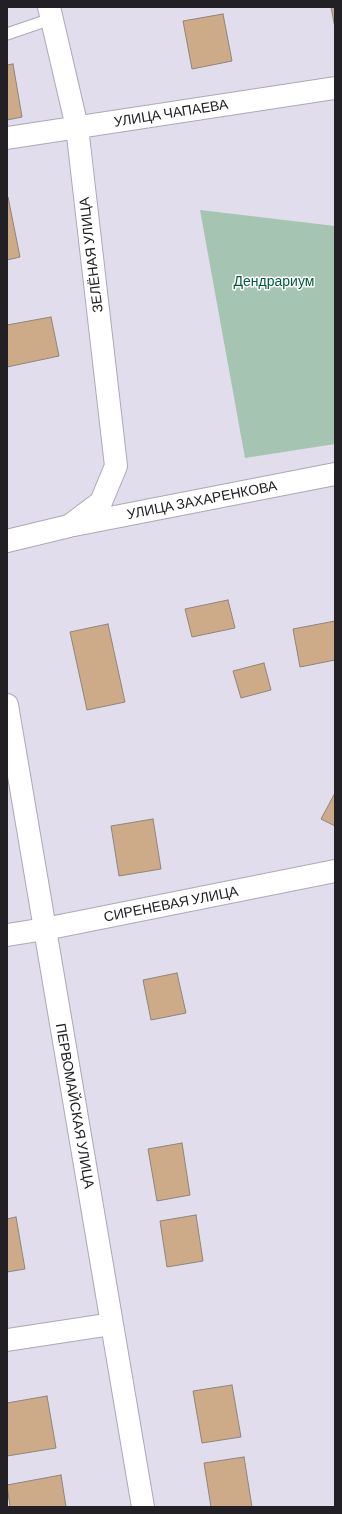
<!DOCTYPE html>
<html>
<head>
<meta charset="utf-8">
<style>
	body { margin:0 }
	#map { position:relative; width:342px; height:1514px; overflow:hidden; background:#e1ddec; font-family:Barlow,sans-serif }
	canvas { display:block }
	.frame { position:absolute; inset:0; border:8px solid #222025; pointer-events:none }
</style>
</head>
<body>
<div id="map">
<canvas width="342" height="1514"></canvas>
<div class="frame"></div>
</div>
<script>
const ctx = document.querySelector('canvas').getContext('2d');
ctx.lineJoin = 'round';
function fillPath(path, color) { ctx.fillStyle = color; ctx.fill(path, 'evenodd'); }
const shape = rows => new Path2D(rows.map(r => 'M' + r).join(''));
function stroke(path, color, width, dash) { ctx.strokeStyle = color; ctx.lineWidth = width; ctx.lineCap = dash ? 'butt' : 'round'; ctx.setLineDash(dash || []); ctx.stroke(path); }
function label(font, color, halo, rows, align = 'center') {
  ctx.font = font + ' Barlow,sans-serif'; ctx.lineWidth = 3; ctx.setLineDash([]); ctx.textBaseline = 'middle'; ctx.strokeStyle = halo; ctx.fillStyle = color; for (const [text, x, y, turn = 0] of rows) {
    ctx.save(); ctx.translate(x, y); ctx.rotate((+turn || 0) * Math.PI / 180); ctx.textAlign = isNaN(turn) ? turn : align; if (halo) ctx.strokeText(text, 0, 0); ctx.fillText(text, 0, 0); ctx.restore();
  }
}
fillPath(shape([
	[200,210,335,226,335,444,245,458]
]), '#a6c4b2');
const building = shape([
	[331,7,335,7,335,28,331,7],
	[223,14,232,61,192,69,183,21,223,14],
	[13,64,22,117,7,120,7,65,13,64],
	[7,197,8,197,20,257,7,260,7,197],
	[51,317,59,356,7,367,7,325,51,317],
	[228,600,235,628,192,637,185,609,228,600],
	[335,621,335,660,300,667,293,629,335,621],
	[108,624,125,702,87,710,70,632,108,624],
	[264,663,271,690,241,698,233,671,264,663],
	[335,793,335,826,321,819,335,793],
	[153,819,161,869,119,876,111,826,153,819],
	[177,973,186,1013,151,1020,143,980,177,973],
	[182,1143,190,1195,157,1201,148,1149,182,1143],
	[196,1215,203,1261,167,1267,160,1221,196,1215],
	[16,1217,25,1269,7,1272,7,1219,16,1217],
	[232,1385,241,1437,202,1443,193,1391,232,1385],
	[47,1396,56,1448,7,1456,7,1403,47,1396],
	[244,1457,252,1507,211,1507,204,1463,244,1457],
	[61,1475,66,1507,10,1507,7,1485,61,1475]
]);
fillPath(building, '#cdab88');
stroke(building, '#8f847a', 1);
const service = shape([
	[7,34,51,19]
]);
const minor = shape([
	[7,138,335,88],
	[74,525,335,474],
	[7,541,69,526,101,502,116,466,77,127,49,7],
	[7,705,143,1507],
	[7,935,45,929,335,871],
	[7,1340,112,1324]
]);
stroke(service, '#aca8b6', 13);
stroke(minor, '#aca8b6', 24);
stroke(service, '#fff', 11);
stroke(minor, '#fff', 22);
label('14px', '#222025', '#fff', [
	["УЛИЦА ЧАПАЕВА",171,113,-9],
	["ЗЕЛЁНАЯ УЛИЦА",91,255,-97],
	["УЛИЦА ЗАХАРЕНКОВА",202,500,-11],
	["СИРЕНЕВАЯ УЛИЦА",171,904,-11],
	["ПЕРВОМАЙСКАЯ УЛИЦА",75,1106,80]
]);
label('14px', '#045a38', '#fff', [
	["Дендрариум",274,281]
]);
</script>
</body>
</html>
